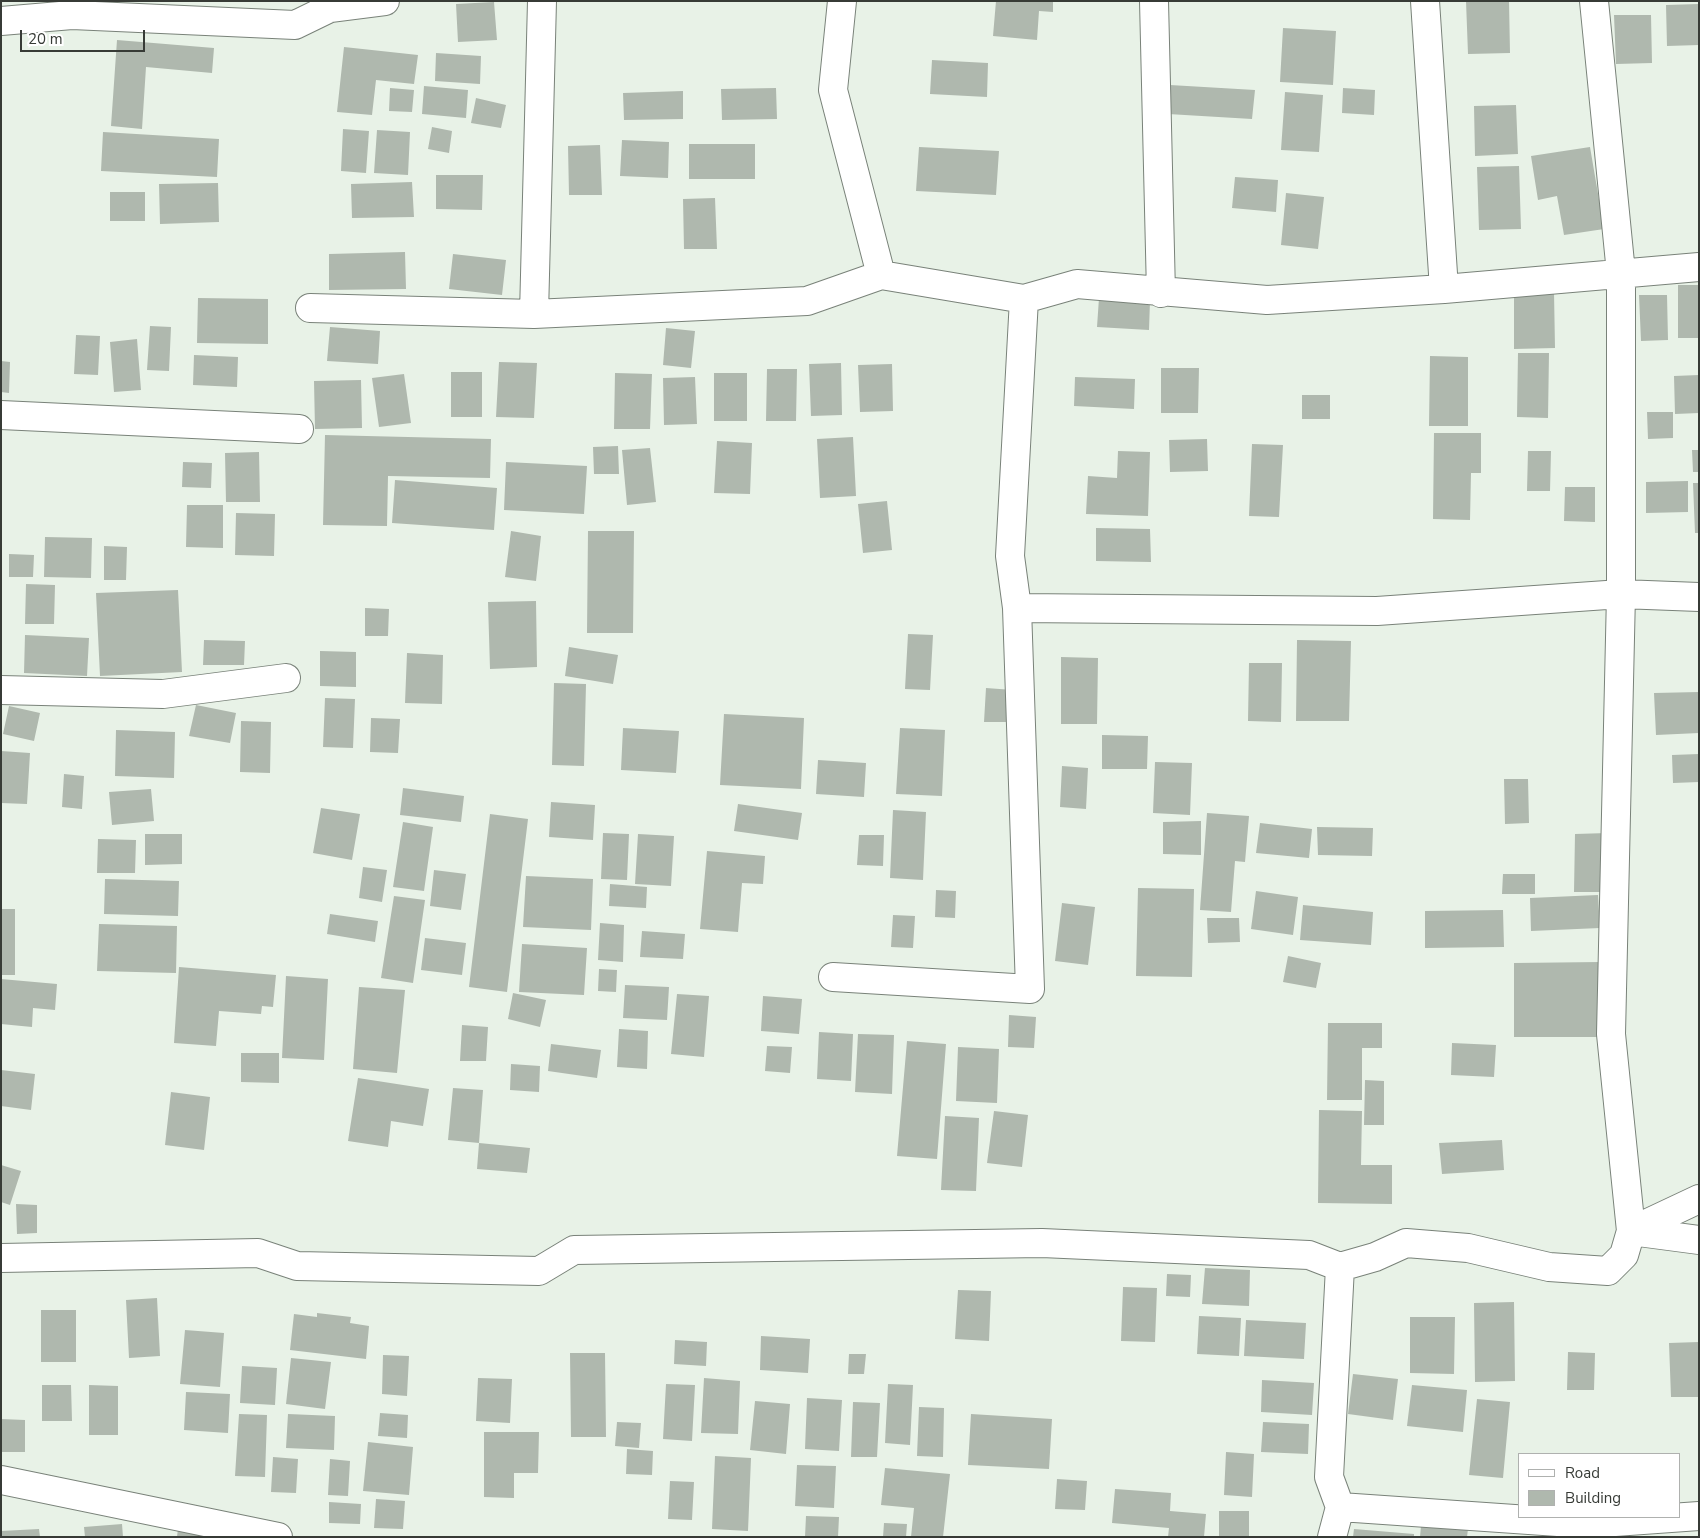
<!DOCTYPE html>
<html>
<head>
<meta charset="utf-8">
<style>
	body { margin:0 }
	#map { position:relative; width:1700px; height:1538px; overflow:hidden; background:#e8f2e7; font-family:"Nunito Sans",sans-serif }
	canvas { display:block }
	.frame { position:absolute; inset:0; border:2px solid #373b36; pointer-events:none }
	.legend { position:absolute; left:1518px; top:1453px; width:162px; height:65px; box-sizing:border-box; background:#fff; border:1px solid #afb1af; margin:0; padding:6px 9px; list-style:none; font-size:15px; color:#373b36 }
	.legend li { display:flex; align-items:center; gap:10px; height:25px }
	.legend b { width:25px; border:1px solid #afb1af }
	.scale { position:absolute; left:20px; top:30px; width:125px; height:22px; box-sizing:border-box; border:2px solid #373b36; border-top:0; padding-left:6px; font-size:15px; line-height:18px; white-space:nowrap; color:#373b36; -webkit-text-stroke:4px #fff; paint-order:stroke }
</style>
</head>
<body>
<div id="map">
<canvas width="1700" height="1538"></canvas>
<div class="frame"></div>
<ul class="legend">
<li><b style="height:6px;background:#fff"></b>Road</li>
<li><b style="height:14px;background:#afb8ae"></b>Building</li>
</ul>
<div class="scale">20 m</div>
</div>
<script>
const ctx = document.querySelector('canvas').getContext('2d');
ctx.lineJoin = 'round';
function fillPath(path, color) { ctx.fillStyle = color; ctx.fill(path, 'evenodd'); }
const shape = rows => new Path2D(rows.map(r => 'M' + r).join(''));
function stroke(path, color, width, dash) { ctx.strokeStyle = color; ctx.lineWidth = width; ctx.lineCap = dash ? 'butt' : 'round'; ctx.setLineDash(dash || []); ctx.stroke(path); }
fillPath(shape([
	[996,1,1053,1,1053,12,1039,11,1037,40,993,36],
	[1466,1,1509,1,1510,53,1468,54],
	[494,2,497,40,458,42,456,4],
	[1699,4,1699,45,1667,46,1666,5],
	[1614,15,1651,15,1652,63,1616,64],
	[1283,28,1336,31,1333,85,1280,82],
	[117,40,214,48,212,73,146,67,142,129,111,126],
	[344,47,418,55,414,84,376,80,372,115,337,112],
	[436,53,481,56,480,84,435,81],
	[932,60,988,63,987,97,930,94],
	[1170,85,1255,90,1252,119,1168,114],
	[424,86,468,90,466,118,422,114],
	[390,88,414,90,412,112,389,111],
	[776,88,777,119,722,120,721,89],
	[1343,88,1375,90,1374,115,1342,113],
	[683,91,683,119,624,120,623,93],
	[1285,92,1323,95,1319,152,1281,150],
	[476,98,506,105,501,128,471,123],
	[1516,105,1518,154,1475,156,1474,106],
	[432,127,452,131,449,153,428,149],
	[343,129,369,131,366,173,341,171],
	[377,130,410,132,408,175,374,173],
	[103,132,219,139,217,177,101,171],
	[622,140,669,142,668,178,620,176],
	[689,144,755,144,755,179,689,179],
	[600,145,602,195,569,195,568,146],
	[919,147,999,151,996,195,916,191],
	[1590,147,1604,229,1564,235,1557,196,1538,200,1531,156],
	[1519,166,1521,229,1479,230,1477,167],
	[436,175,483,175,482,210,436,209],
	[1235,177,1278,180,1276,212,1232,208],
	[412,182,414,217,352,218,351,184],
	[218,183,219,222,160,224,159,184],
	[110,192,145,192,145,221,110,221],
	[1286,193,1324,197,1318,249,1281,245],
	[715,198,717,249,684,249,683,199],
	[405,252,406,289,329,290,329,254],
	[453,254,506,260,502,295,449,289],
	[1678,285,1699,285,1699,338,1678,338],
	[1514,292,1554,292,1555,348,1514,349],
	[1639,295,1667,295,1668,340,1641,341],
	[198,298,268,299,268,344,197,343],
	[1099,298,1150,301,1149,330,1097,327],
	[150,326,171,327,169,371,147,370],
	[330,327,380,331,378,364,327,361],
	[666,328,695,331,691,368,663,365],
	[76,335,100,336,98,375,74,374],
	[137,339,141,390,114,392,110,342],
	[1518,353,1549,353,1548,418,1517,417],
	[194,355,238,357,237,387,193,385],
	[1430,356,1468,357,1468,426,1429,426],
	[1,361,10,362,9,393,1,392],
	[499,362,537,363,534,418,496,417],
	[841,363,842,415,811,416,809,364],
	[892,364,893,411,860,412,858,365],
	[1161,368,1199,368,1198,413,1161,413],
	[767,369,797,369,796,421,766,421],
	[451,372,482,372,482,417,451,417],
	[615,373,652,374,650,429,614,429],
	[714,373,747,373,747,421,714,421],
	[404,374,411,423,379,427,372,378],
	[1699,375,1699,413,1675,414,1674,376],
	[695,377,697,424,664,425,663,378],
	[1075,377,1135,379,1134,409,1074,406],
	[361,380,362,428,315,429,314,381],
	[1302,395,1330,395,1330,419,1302,419],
	[1647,412,1673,412,1673,438,1648,439],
	[1434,433,1481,433,1481,473,1471,473,1470,520,1433,519],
	[325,435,491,439,490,478,388,476,387,526,323,525],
	[853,437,856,496,820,498,817,439],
	[1207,439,1208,471,1170,472,1169,440],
	[717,441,752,443,750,494,714,493],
	[1252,444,1283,445,1279,517,1249,516],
	[618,446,619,474,594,474,593,447],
	[650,448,656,502,627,505,622,450],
	[1692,450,1699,450,1699,472,1693,472],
	[1118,451,1150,452,1148,516,1086,514,1088,476,1117,478],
	[1528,451,1551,451,1550,491,1527,491],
	[259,452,260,502,226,502,225,453],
	[183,462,212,463,211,488,182,487],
	[506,462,587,466,584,514,504,510],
	[395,480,497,488,494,530,392,523],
	[1688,481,1688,512,1646,513,1646,482],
	[1693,483,1699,483,1699,533,1695,533],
	[1565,487,1595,487,1595,522,1564,521],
	[887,501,892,550,863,553,858,504],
	[187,505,223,505,223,548,186,547],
	[236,513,275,514,274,556,235,555],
	[1096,528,1150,529,1151,562,1096,561],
	[511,531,541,536,536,581,505,577],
	[588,531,634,531,633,633,587,633],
	[45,537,92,538,91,578,44,577],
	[104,546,127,547,126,580,104,580],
	[9,554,34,555,33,577,9,577],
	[26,584,55,585,54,624,25,624],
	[178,590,182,672,100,676,96,593],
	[536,601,537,667,490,669,488,602],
	[365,608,389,609,388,636,365,636],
	[908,634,933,635,930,690,905,689],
	[25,635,89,638,87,676,24,673],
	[204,640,245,641,244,665,203,665],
	[1297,640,1351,641,1349,721,1296,721],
	[569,647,618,655,613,684,565,676],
	[320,651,356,652,356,687,320,686],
	[407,653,443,655,442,704,405,703],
	[1061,657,1098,658,1097,724,1061,724],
	[1249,663,1282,663,1281,722,1248,721],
	[554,683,586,684,584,766,552,765],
	[986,688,1013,690,1011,722,984,722],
	[1699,692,1699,733,1656,735,1654,693],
	[325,698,355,699,353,748,323,747],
	[196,705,236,713,230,743,189,736],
	[9,706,40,713,34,741,3,734],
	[724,714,804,718,801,789,720,785],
	[371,718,400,719,398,753,370,752],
	[241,721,271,722,270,773,240,772],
	[623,728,679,731,676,773,621,770],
	[900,728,945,730,942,796,896,794],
	[116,730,175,732,174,778,115,776],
	[1102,735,1148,736,1147,769,1102,769],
	[1,751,30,753,27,804,1,803],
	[1699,754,1699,782,1673,783,1672,755],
	[818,760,866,763,864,797,816,794],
	[1155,762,1192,763,1190,815,1153,813],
	[1062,766,1088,768,1086,809,1060,807],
	[64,774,84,776,82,809,62,807],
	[1504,779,1528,779,1529,823,1505,824],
	[403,788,464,796,461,822,400,815],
	[151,789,154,821,112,825,109,792],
	[551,802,595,805,593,840,549,837],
	[738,804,802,813,798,840,734,831],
	[321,808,360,814,352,860,313,853],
	[893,810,926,812,923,880,890,878],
	[1207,813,1249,816,1245,862,1235,861,1231,912,1200,910],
	[490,814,528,819,507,992,469,987],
	[1201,821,1201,855,1163,854,1163,822],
	[403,822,433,827,424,891,393,887],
	[1260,823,1312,829,1309,858,1256,853],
	[1317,827,1373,828,1372,856,1318,855],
	[603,833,629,834,627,880,601,879],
	[1608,833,1607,892,1574,892,1575,834],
	[145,834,182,834,182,864,145,865],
	[638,834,674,836,671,886,635,884],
	[859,835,884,835,883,866,857,865],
	[98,839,136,840,135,873,97,873],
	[707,851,765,856,763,884,742,883,738,932,700,929],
	[363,867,387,870,382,902,359,898],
	[434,870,466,874,461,910,430,906],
	[1503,874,1535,874,1535,894,1502,894],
	[526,876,593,879,591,930,523,927],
	[105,879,179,881,178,916,104,914],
	[610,884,647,887,646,908,609,906],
	[1138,888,1194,889,1192,977,1136,976],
	[936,890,956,891,955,918,935,917],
	[1256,891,1298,897,1293,935,1251,929],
	[1598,895,1600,928,1531,931,1530,898],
	[394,896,425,900,413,983,381,978],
	[1062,903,1095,907,1088,965,1055,961],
	[1303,905,1373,912,1371,945,1300,940],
	[1,909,15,909,15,975,1,975],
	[1503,910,1504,947,1425,948,1425,911],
	[330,914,378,921,375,942,327,934],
	[893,915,915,916,913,948,891,947],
	[1207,918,1239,918,1240,942,1208,943],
	[600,923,624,925,623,962,598,960],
	[99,924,177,926,176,973,97,971],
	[642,931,685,934,683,959,640,957],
	[425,938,466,943,462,975,421,970],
	[522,944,587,948,584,995,519,992],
	[1288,956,1321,963,1316,988,1283,982],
	[1600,962,1600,1037,1514,1037,1514,963],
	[179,967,276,975,273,1007,262,1006,261,1014,219,1011,216,1046,174,1043],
	[599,969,617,970,616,992,598,991],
	[286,976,328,979,324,1060,282,1058],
	[1,979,57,984,55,1010,33,1008,32,1027,1,1024],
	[625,985,669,987,667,1020,623,1018],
	[359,987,405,990,397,1073,353,1069],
	[513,993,546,1000,540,1027,508,1019],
	[677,994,709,996,704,1057,671,1054],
	[763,996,802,999,799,1034,761,1031],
	[1009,1015,1036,1017,1034,1048,1008,1047],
	[1328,1023,1382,1023,1382,1048,1362,1048,1362,1100,1327,1100],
	[462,1025,488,1027,486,1061,460,1061],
	[619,1029,648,1031,647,1069,617,1067],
	[819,1032,853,1034,851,1081,817,1079],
	[858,1034,894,1035,892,1094,855,1092],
	[907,1041,946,1044,937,1159,897,1156],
	[1452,1043,1496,1045,1494,1077,1451,1075],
	[551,1044,601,1050,597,1078,548,1071],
	[767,1046,792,1047,790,1073,765,1071],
	[958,1047,999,1049,997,1103,956,1101],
	[241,1053,279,1053,279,1083,241,1082],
	[511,1064,540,1066,539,1092,510,1090],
	[1,1070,35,1074,31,1110,1,1106],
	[358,1078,429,1089,423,1126,391,1121,388,1147,348,1141],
	[1365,1080,1384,1081,1384,1125,1364,1125],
	[453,1088,483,1090,479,1143,448,1140],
	[171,1092,210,1097,204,1150,165,1145],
	[1319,1110,1362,1111,1361,1165,1392,1165,1392,1204,1318,1203],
	[994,1111,1028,1115,1022,1167,987,1163],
	[945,1116,979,1118,976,1191,941,1190],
	[1502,1140,1504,1170,1442,1174,1439,1143],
	[479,1143,530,1148,527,1173,477,1169],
	[1,1165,21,1171,10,1205,1,1202],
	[16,1204,37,1205,37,1233,17,1234],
	[1205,1268,1250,1270,1249,1306,1202,1304],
	[1167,1274,1191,1275,1190,1297,1166,1296],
	[1123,1287,1157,1288,1155,1342,1121,1341],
	[958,1290,991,1291,989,1341,955,1339],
	[157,1298,160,1356,129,1358,126,1300],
	[1514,1302,1515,1381,1475,1382,1474,1303],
	[41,1310,76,1310,76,1362,41,1362],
	[317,1313,351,1317,350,1323,369,1326,366,1359,290,1350,294,1314,317,1317],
	[1199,1316,1241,1318,1239,1356,1197,1354],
	[1410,1317,1455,1317,1454,1374,1410,1373],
	[1246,1320,1306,1323,1304,1359,1244,1356],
	[185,1330,224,1333,220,1387,180,1384],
	[761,1336,810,1339,808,1373,760,1370],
	[675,1340,707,1342,706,1366,674,1364],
	[1699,1342,1699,1397,1671,1397,1669,1343],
	[1568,1352,1595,1353,1594,1390,1567,1390],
	[570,1353,605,1353,606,1437,571,1437],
	[849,1354,866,1354,864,1374,848,1374],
	[383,1355,409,1356,407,1396,382,1394],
	[291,1358,331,1362,325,1409,286,1404],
	[242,1366,277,1368,275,1405,240,1403],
	[1353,1374,1398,1379,1393,1420,1348,1414],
	[478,1378,512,1379,510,1423,476,1421],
	[704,1378,740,1381,738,1434,701,1433],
	[1262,1380,1314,1383,1312,1415,1261,1412],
	[666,1384,695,1385,692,1441,663,1439],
	[888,1384,913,1385,910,1445,885,1443],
	[42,1385,71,1385,72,1421,42,1421],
	[89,1385,118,1386,118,1435,89,1435],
	[1412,1385,1467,1390,1463,1432,1407,1426],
	[186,1392,230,1394,228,1433,184,1430],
	[807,1398,842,1400,839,1451,805,1449],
	[1477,1399,1510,1402,1503,1478,1469,1475],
	[755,1401,790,1404,786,1454,750,1450],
	[853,1402,880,1403,877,1457,851,1457],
	[919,1407,944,1408,943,1457,917,1456],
	[380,1413,408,1415,407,1438,378,1436],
	[239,1414,267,1415,265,1477,235,1476],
	[288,1414,335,1416,334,1450,286,1448],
	[971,1414,1052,1419,1049,1469,968,1465],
	[1,1419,25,1420,25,1452,1,1452],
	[617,1422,641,1423,639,1448,615,1446],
	[1263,1422,1309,1424,1308,1454,1261,1452],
	[484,1432,539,1432,538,1473,514,1473,514,1498,484,1497],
	[368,1442,413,1447,409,1495,363,1491],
	[627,1449,653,1451,652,1475,626,1474],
	[1226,1452,1254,1454,1252,1497,1224,1495],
	[715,1456,751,1458,748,1531,712,1529],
	[273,1457,298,1459,296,1493,271,1492],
	[330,1459,350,1461,348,1496,328,1495],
	[797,1465,836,1466,834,1508,795,1506],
	[885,1468,950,1474,943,1537,911,1537,914,1508,881,1505],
	[1057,1479,1087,1481,1085,1510,1055,1509],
	[670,1481,694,1482,692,1520,668,1519],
	[1115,1489,1171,1493,1170,1511,1206,1514,1204,1537,1168,1537,1169,1528,1112,1523],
	[376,1499,405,1501,403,1529,374,1528],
	[329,1502,361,1504,360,1524,329,1523],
	[1219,1511,1249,1511,1249,1537,1219,1537],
	[806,1516,839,1517,838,1537,805,1537],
	[884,1523,907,1524,906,1537,883,1537],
	[122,1524,123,1537,85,1537,84,1527],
	[1421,1526,1468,1529,1467,1537,1420,1537],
	[178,1528,210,1537,177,1537],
	[39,1529,40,1537,1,1537,1,1531],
	[1354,1529,1414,1534,1414,1537,1353,1537]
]), '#afb8ae');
const minor = shape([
	[842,1,833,90,881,275],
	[1154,1,1161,293],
	[1425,1,1444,289],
	[1594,1,1621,273,1621,594,1611,1034,1631,1231,1699,1240],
	[1,21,72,15,295,25,330,8,385,1],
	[310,308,534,314,807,301,881,275,1024,299,1077,284,1267,300,1444,289,1699,267],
	[534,314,542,1],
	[1,415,299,429],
	[1017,608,1377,611,1621,594,1699,597],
	[1,690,163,694,286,678],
	[833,977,1030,989,1017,608,1010,556,1024,299],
	[1,1258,258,1253,297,1266,539,1271,574,1250,1042,1243,1309,1255,1340,1267,1375,1257,1406,1243,1468,1248,1549,1267,1608,1271,1624,1255,1631,1231,1699,1199],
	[1,1480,278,1537],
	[1340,1507,1587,1524,1699,1516],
	[1332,1537,1340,1507,1329,1477,1340,1267]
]);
stroke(minor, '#798279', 30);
stroke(minor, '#fff', 28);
</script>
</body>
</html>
